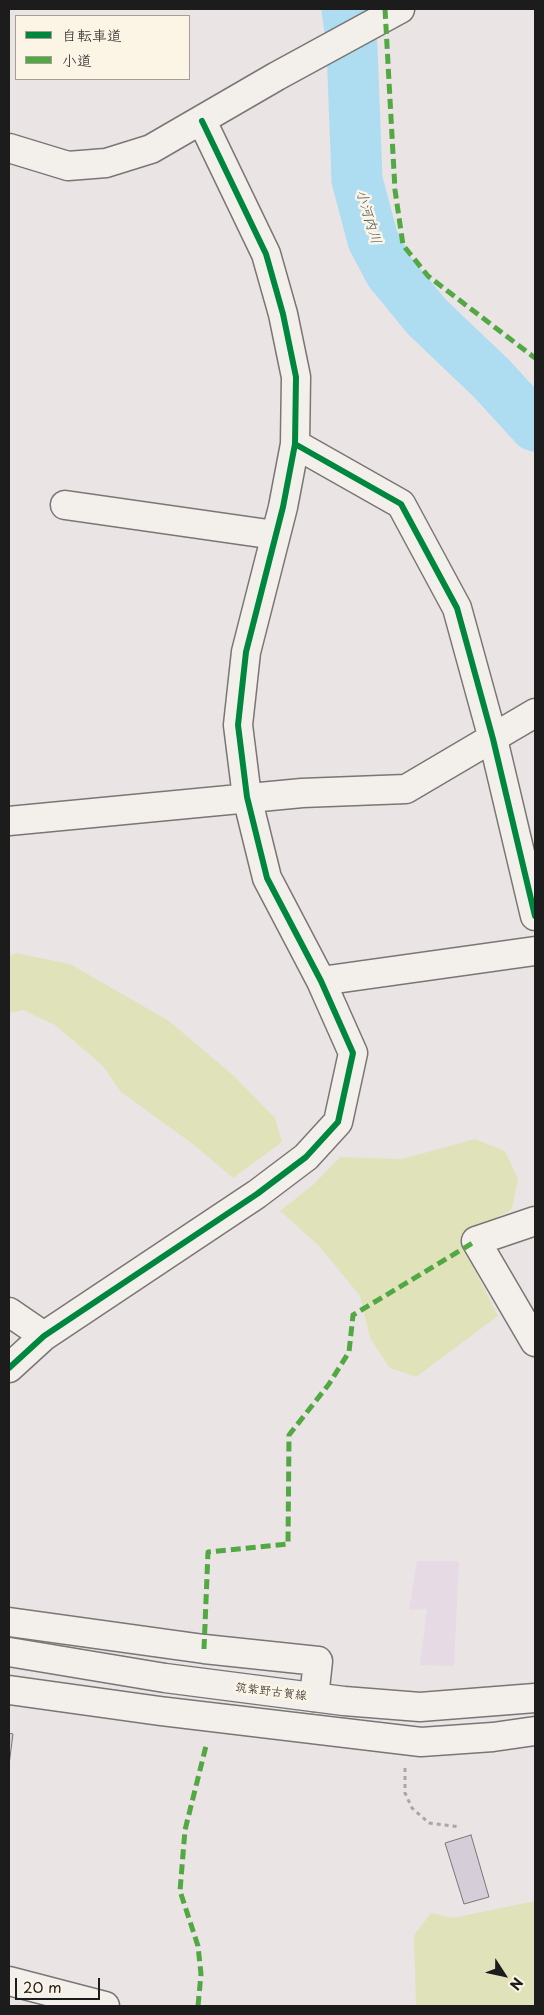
<!DOCTYPE html>
<html>
<head>
<meta charset="utf-8">
<style>
	body { margin:0 }
	#map { position:relative; width:544px; height:2015px; overflow:hidden; background:#eae4e5; font-family:"Playpen Sans","Klee One",sans-serif }
	canvas { display:block }
	.frame { position:absolute; inset:0; border:10px solid #1c1c1c; pointer-events:none }
	.legend { position:absolute; left:15px; top:15px; width:175px; height:65px; box-sizing:border-box; background:#fcf5e5; border:1px solid #a29e95; margin:0; padding:6px 9px; list-style:none; font-size:15px; color:#1c1c1c }
	.legend li { display:flex; align-items:center; gap:10px; height:25px }
	.legend b { width:25px; border:1px solid #a29e95 }
	.north { position:absolute; left:479px; top:1950px; width:50px; height:50px; -webkit-text-stroke:4px #fcf5e5; paint-order:stroke; rotate:125deg; font-size:14px; font-weight:700; line-height:20px; text-align:center; color:#1c1c1c }
	.north::after { content:''; display:block; margin:auto; width:18px; height:22px; background:#1c1c1c; clip-path:polygon(50% 0,100% 100%,50% 72%,0 100%) }
	.scale { position:absolute; left:15px; top:1978px; width:85px; height:22px; box-sizing:border-box; border:2px solid #1c1c1c; border-top:0; padding-left:6px; font-size:15px; line-height:18px; white-space:nowrap; color:#1c1c1c; -webkit-text-stroke:4px #fcf5e5; paint-order:stroke }
</style>
</head>
<body>
<div id="map">
<canvas width="544" height="2015"></canvas>
<div class="frame"></div>
<ul class="legend">
<li><b style="height:6px;background:#00873e"></b>自転車道</li>
<li><b style="height:6px;background:#52a943"></b>小道</li>
</ul>
<div class="north">N</div>
<div class="scale">20 m</div>
</div>
<script>
const ctx = document.querySelector('canvas').getContext('2d');
ctx.lineJoin = 'round';
function fillPath(path, color) { ctx.fillStyle = color; ctx.fill(path, 'evenodd'); }
const shape = rows => new Path2D(rows.map(r => 'M' + r).join(''));
function stroke(path, color, width, dash) { ctx.strokeStyle = color; ctx.lineWidth = width; ctx.lineCap = dash ? 'butt' : 'round'; ctx.setLineDash(dash || []); ctx.stroke(path); }
function label(font, color, halo, rows, align = 'center') {
  ctx.font = font + ' "Playpen Sans","Klee One",sans-serif'; ctx.lineWidth = 5; ctx.setLineDash([]); ctx.textBaseline = 'middle'; ctx.strokeStyle = halo; ctx.fillStyle = color; for (const [text, x, y, turn = 0] of rows) {
    ctx.save(); ctx.translate(x, y); ctx.rotate((+turn || 0) * Math.PI / 180); ctx.textAlign = isNaN(turn) ? turn : align; if (halo) ctx.strokeText(text, 0, 0); ctx.fillText(text, 0, 0); ctx.restore();
  }
}
fillPath(shape([
	[417,1561,459,1561,454,1666,420,1665,427,1609,409,1610]
]), '#e6dbe4');
fillPath(shape([
	[16,953,70,964,169,1021,234,1076,275,1118,282,1142,233,1178,194,1145,121,1092,102,1065,55,1025,23,1010,9,1013,9,956],
	[475,1139,505,1151,518,1179,512,1209,459,1239,498,1316,416,1377,390,1368,370,1338,360,1296,319,1246,280,1211,314,1184,340,1157,402,1159],
	[535,1901,535,2006,416,2006,414,1935,431,1913,453,1918]
]), '#e0e3b9');
stroke(shape([
	[347,9,352,47,357,180,373,240,390,272,427,317,491,378,535,426]
]), '#aeddf2', 51);
const building = shape([
	[9,1733,13,1734,9,1765,9,1733],
	[471,1835,489,1897,464,1904,445,1843,471,1835]
]);
fillPath(building, '#d5cdd7');
stroke(building, '#797676', 1);
const minor = shape([
	[9,148,68,166,106,163,151,149,277,76,400,9],
	[295,444,401,504,457,608,493,739,535,916],
	[65,505,275,535],
	[9,821,302,793,406,789,535,713],
	[321,981,535,951],
	[535,1221,476,1241,535,1342],
	[9,1312,44,1336],
	[9,1368,44,1336,257,1194,306,1157,338,1122,353,1053,321,981,267,878,247,797,238,725,246,652,283,507,295,444,296,377,283,314,266,254,202,121],
	[9,1622,204,1649,318,1661,314,1697],
	[9,1981,105,2006]
]);
const primary = shape([
	[9,1652,165,1678,344,1701,420,1707,535,1698],
	[9,1690,160,1711,421,1742,493,1737,535,1731]
]);
stroke(minor, '#797676', 31);
stroke(primary, '#797676', 31);
stroke(shape([
	[405,1768,405,1793,412,1808,429,1823,460,1827]
]), '#a9a7a4', 3, [4, 4]);
stroke(minor, '#f3f0eb', 28);
stroke(primary, '#f3f0eb', 28);
stroke(shape([
	[385,9,395,190,403,245,428,276,535,358],
	[204,1649,208,1552,288,1544,289,1435,329,1384,349,1352,353,1315,476,1241],
	[198,2006,201,1974,198,1946,180,1891,185,1830,206,1746]
]), '#52a943', 5, [10, 5]);
stroke(shape([
	[295,444,401,504,457,608,493,739,535,916],
	[9,1368,44,1336,257,1194,306,1157,338,1122,353,1053,321,981,267,878,247,797,238,725,246,652,283,507,295,444,296,377,283,314,266,254,202,121]
]), '#00873e', 6);
label('12px', '#1c1c1c', '#fcf5e5', [
	["筑紫野古賀線",271,1692,7]
]);
label('italic 14px', '#40555e', '#fcf5e5', [
	["小河内川",368,217,73]
]);
</script>
</body>
</html>
